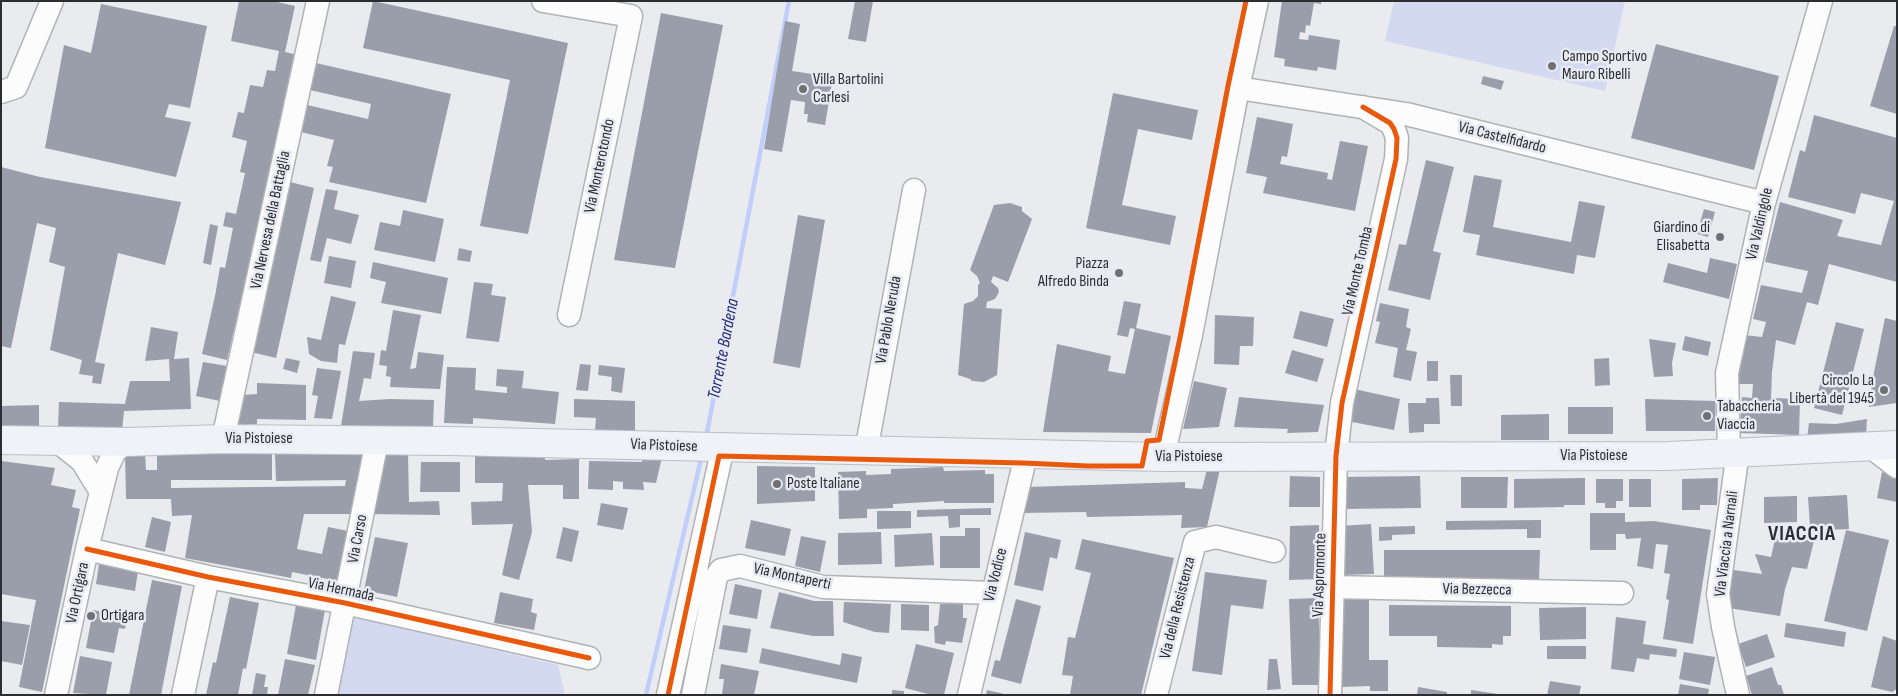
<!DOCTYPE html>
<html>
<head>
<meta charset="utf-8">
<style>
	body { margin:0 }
	#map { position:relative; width:1898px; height:696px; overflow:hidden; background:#eaebef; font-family:"Sofia Sans Condensed",sans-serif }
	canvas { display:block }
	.frame { position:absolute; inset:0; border:2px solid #2c2d30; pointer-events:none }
</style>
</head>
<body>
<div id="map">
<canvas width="1898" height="696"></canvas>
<div class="frame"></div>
</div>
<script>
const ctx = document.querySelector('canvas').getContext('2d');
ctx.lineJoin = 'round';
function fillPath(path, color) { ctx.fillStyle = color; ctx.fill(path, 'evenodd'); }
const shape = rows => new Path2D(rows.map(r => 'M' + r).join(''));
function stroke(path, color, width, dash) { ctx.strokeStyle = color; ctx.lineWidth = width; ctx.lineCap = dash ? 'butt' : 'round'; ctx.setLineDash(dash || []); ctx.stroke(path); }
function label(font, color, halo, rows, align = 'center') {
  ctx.font = font + ' "Sofia Sans Condensed",sans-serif'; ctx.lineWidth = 5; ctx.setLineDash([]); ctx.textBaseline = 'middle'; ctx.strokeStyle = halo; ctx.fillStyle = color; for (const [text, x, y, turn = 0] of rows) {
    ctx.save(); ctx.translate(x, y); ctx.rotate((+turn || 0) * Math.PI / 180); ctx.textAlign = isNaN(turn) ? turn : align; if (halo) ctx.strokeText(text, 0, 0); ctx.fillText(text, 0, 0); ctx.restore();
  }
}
fillPath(shape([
	[1394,1,1625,1,1605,91,1385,41],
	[354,617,558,665,565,695,338,695]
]), '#d2d9f1');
stroke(shape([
	[706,438,789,1],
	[646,695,702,455]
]), '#c1cefa', 4.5);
fillPath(shape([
	[239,1,273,1,295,6,285,52,294,54,250,261,227,360,202,354,215,296,220,267,225,268,233,228,223,226,226,212,236,214,245,173,240,172,247,141,232,137,238,112,244,113,250,85,263,87,267,70,275,71,279,51,231,41],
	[373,1,568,43,528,234,480,226,510,80,363,48],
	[855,1,873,1,866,42,848,39],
	[1282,1,1321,1,1321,4,1314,3,1310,26,1306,25,1305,33,1300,32,1299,39,1308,40,1309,35,1340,40,1336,70,1318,67,1317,71,1284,66,1285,59,1274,57],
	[101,4,207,26,190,108,169,104,165,117,191,122,176,177,45,148,64,45,91,53],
	[661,13,723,25,675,268,614,260],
	[785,21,800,24,792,71,833,77,825,125,807,122,808,114,804,114,805,102,791,100,782,152,764,149],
	[1894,26,1897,26,1897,114,1870,106],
	[1656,44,1779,76,1754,170,1631,138],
	[316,63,451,94,426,203,329,182,333,167,327,166,334,140,301,132,307,105,368,119,371,104,310,90],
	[1483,76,1504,81,1501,90,1481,84],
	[1113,93,1198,110,1192,140,1138,129,1122,205,1176,216,1170,245,1086,228],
	[1814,115,1897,138,1897,282,1829,264,1818,305,1807,302,1795,345,1776,340,1772,372,1771,398,1800,399,1799,435,1740,433,1742,397,1752,398,1753,384,1739,384,1739,371,1744,335,1762,337,1766,322,1753,319,1761,285,1802,293,1808,271,1765,262,1780,202,1843,220,1837,236,1881,245,1894,201,1861,193,1855,214,1788,197,1800,150,1805,152],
	[1257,117,1293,124,1287,157,1282,156,1280,164,1328,173,1327,179,1332,180,1340,141,1368,146,1355,211,1263,193,1267,177,1246,173],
	[1426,160,1454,167,1433,251,1441,253,1430,300,1388,290,1399,244,1406,245],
	[1,167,40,177,181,202,165,265,118,253,95,362,105,364,101,384,92,383,93,376,79,374,82,360,50,350,65,267,49,262,56,228,37,223,11,348,1,346],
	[1474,175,1502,180,1493,227,1571,242,1579,201,1605,206,1595,258,1577,255,1574,274,1476,255,1480,235,1463,232],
	[290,182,314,188,276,358,251,352],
	[326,189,338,191,334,209,359,215,351,244,327,238,321,262,310,260],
	[1010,203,1022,207,1022,211,1032,219,1008,282,993,276,991,282,998,288,999,292,995,299,987,302,986,308,1002,309,997,375,984,382,972,381,970,379,958,375,964,304,973,301,978,296,978,285,980,283,977,276,970,270,994,205],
	[1704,209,1715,212,1708,237,1697,234],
	[403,210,444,219,435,262,374,250,380,222,400,226],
	[798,215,825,220,800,368,773,363],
	[210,224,218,226,211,265,203,263],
	[459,248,472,251,470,262,457,260],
	[329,256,356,261,351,288,324,283],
	[1710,258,1737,264,1729,299,1663,282,1668,263,1707,273],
	[373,262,448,278,441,314,381,303,386,282,370,278],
	[474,282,493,284,491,295,506,297,499,342,466,338],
	[331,296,356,302,345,345,339,344,337,363,321,361,309,354,307,337,321,340],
	[1124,301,1141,304,1136,328,1171,336,1151,433,1043,432,1057,344,1111,356,1108,371,1125,374,1135,329,1130,328,1128,337,1117,335],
	[1380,303,1409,309,1406,327,1411,329,1406,350,1417,352,1411,381,1393,377,1398,348,1375,343,1380,322,1376,321],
	[393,310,421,315,410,369,416,368,418,352,444,355,440,389,390,387,391,377,386,376,387,366,379,365,381,350,386,351],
	[1300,311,1334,319,1327,347,1293,338],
	[1215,315,1254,317,1253,346,1240,346,1239,365,1214,364],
	[1885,318,1897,321,1897,403,1869,407,1873,377],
	[1836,322,1864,329,1842,415,1814,408],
	[151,327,178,332,174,359,189,358,191,409,124,411,122,431,58,429,59,402,125,404,130,381,170,381,169,359,145,361],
	[1685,336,1711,342,1708,356,1682,350],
	[1649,339,1676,343,1672,363,1673,376,1654,377],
	[1292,350,1324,359,1317,382,1285,373],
	[353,351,375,353,371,379,364,378,359,401,390,399,434,400,433,427,341,426],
	[286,358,300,361,297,373,283,369],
	[1609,358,1610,385,1595,386,1594,359],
	[1427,361,1438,361,1438,381,1427,381],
	[203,362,227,366,220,401,196,396],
	[580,364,591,365,588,391,576,390],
	[599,365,625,368,622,393,611,391,612,377,598,375],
	[447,367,476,368,475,390,507,393,507,387,496,386,497,369,524,371,522,388,559,392,555,424,473,418,473,424,444,423],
	[317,368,341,371,332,419,314,418,318,396,312,395],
	[1450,375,1462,375,1462,406,1451,406],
	[1194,381,1227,388,1219,427,1183,429],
	[257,383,306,385,306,420,257,419,257,424,236,425,242,395,257,394],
	[1354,389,1400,399,1394,430,1347,421],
	[1239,397,1324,405,1318,432,1287,433,1288,429,1234,427],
	[1426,398,1439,398,1440,424,1424,424,1424,432,1409,433,1408,403,1426,403],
	[574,399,635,401,635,431,595,430,596,418,574,417],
	[1645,399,1715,401,1715,431,1646,431],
	[39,405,39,428,1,429,1,406],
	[1568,407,1613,407,1613,434,1568,434],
	[1549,414,1549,440,1501,440,1501,415],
	[1867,419,1866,435,1807,439,1809,423,1836,424],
	[642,452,663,453,656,483,643,482,644,490,623,489,623,482,613,481,613,490,588,489,589,461,642,462],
	[145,453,146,470,157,470,157,454,272,454,272,480,171,480,171,488,345,486,346,480,276,481,275,454,364,454,352,514,304,514,297,549,322,554,328,527,348,531,338,581,292,572,291,578,185,558,192,515,172,516,171,499,126,499,125,454],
	[382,453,408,453,409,502,439,501,440,515,369,514],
	[475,456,545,456,545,460,579,459,579,499,563,499,563,485,528,485,532,532,519,580,502,575,513,524,472,525,471,502,502,501,503,483,475,483],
	[1,461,55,468,51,485,76,490,72,507,80,509,42,692,19,687,36,600,1,594],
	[421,462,460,462,460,492,420,492],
	[757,466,815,467,815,501,757,504],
	[943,467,944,471,985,470,985,474,994,474,994,503,944,503,944,501,893,504,893,508,867,509,867,518,839,519,838,472,866,471,866,475,891,474,891,469],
	[1207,469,1220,469,1207,527,1181,528,1182,515,1087,517,1086,512,1022,513,1026,487,1185,482,1185,488,1202,489],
	[1882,472,1897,476,1897,502,1877,498],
	[1290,476,1320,477,1320,507,1289,507],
	[1420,476,1421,508,1341,509,1341,477],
	[1461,477,1508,477,1507,508,1461,508],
	[1585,478,1585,505,1564,505,1564,507,1514,508,1514,479],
	[1718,478,1717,505,1700,505,1700,510,1682,510,1682,479],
	[1596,479,1623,479,1623,501,1616,501,1616,508,1605,508,1605,503,1596,503],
	[1629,479,1651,479,1651,507,1629,507],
	[1847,495,1849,529,1828,530,1828,525,1810,527,1808,497],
	[1797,496,1797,522,1764,523,1764,497],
	[601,503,628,508,623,530,597,525],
	[991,508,991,515,960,515,960,527,949,528,948,516,917,517,917,510],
	[877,511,911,511,911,528,877,529],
	[1590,513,1625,513,1625,522,1654,521,1711,530,1693,644,1663,639,1669,600,1666,599,1670,574,1664,573,1668,545,1656,544,1653,569,1637,566,1641,538,1626,539,1625,534,1616,534,1616,550,1590,550],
	[152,517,171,522,165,552,145,547],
	[751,520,791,529,785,556,745,548],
	[1541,520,1541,538,1527,538,1527,529,1446,530,1446,521],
	[1371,524,1374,574,1341,575,1340,526],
	[1319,525,1320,579,1289,580,1290,526],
	[1415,526,1415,534,1392,535,1392,540,1379,541,1379,527],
	[563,527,579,531,572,562,556,558],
	[965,528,980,528,980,568,940,568,940,536,965,536],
	[1846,530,1889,540,1867,631,1824,621],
	[881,532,882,564,838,565,838,533],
	[1025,532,1061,540,1057,559,1050,557,1043,591,1014,585],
	[932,533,934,565,895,567,894,535],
	[1776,535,1814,541,1807,569,1792,567,1785,589,1780,616,1722,607,1727,569,1762,574,1755,554,1771,557],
	[801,536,826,541,820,572,795,566],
	[375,537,408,543,397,597,364,590],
	[1082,539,1174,558,1141,695,1070,695,1073,676,1062,675,1068,637,1075,638,1091,573,1075,569],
	[1384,550,1540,550,1539,580,1384,578],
	[99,564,138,571,135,591,96,584],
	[1205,572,1267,580,1263,609,1231,605,1222,675,1192,671],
	[152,580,182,586,161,695,129,695],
	[735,584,762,590,757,619,729,614],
	[500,592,533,599,531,612,537,614,534,630,494,623],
	[779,592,814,601,833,601,834,636,813,636,770,628],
	[230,597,259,603,246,669,243,668,238,695,206,695,213,662,216,663],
	[1318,598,1321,685,1292,685,1289,599],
	[1016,599,1041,606,1021,684,991,676,995,660,1000,661],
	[1369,599,1369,660,1388,660,1388,691,1370,691,1370,686,1341,687,1340,600],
	[844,602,891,604,889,633,875,632,843,622],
	[901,604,929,605,929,631,901,630],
	[940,604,963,604,963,618,967,618,962,643,946,641,945,645,935,643,934,627,938,625],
	[296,605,325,610,316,660,287,654],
	[1389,605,1511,606,1511,636,1503,636,1503,645,1492,644,1492,648,1437,647,1437,636,1389,636],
	[1586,607,1586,639,1540,640,1539,608],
	[93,610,117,615,118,610,128,612,125,629,119,628,114,653,86,648],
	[1616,617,1646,621,1643,644,1677,649,1676,657,1650,654,1649,660,1637,658,1634,672,1611,669],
	[1,621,30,625,22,665,1,661],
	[1786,623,1846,632,1844,647,1784,637],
	[723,625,751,629,747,653,719,649],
	[1767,634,1775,657,1746,667,1738,644],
	[1883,636,1897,641,1897,689,1892,692,1871,687],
	[916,644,954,653,944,695,932,695,905,688],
	[1547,646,1586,646,1586,659,1547,659],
	[762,648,840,665,842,653,862,657,857,683,759,663],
	[1684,652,1715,657,1710,685,1679,679],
	[80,656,112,662,106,695,73,693],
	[285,659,315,665,308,695,278,695],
	[1269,659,1277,659,1281,689,1267,690],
	[721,664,759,671,754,695,722,695,724,679,719,679],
	[1772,667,1778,685,1781,685,1784,695,1752,695,1746,676],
	[256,673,266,675,264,687,268,687,267,695,252,695],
	[1550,681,1581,686,1579,695,1547,695],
	[1680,684,1709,689,1708,695,1678,695],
	[1418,687,1447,692,1447,695,1417,695],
	[892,690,904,691,904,695,892,695],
	[987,690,1004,694,1004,695,986,695],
	[1471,690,1498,694,1498,695,1471,695]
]), '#9a9daa');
const minor = shape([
	[543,1,631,16,569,315],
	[1238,88,1406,114,1764,203],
	[1,92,16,87,52,1],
	[223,439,318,1],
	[58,442,82,461,101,492],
	[1871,447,1897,467],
	[866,451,914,190],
	[1729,452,1727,373,1764,203,1821,1],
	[1738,452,1718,594,1723,627,1738,695],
	[1163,457,1191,335,1238,88,1257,1],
	[87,549,208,577,345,603,589,658],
	[1332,587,1622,593],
	[56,695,87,549,107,468,115,451,127,442],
	[183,695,208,577],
	[326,695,377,441],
	[668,695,723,447],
	[693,695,716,577,721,570,740,566,823,587,992,593],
	[969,695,1026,455],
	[1156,695,1195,542,1216,537,1274,551],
	[1330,695,1336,456,1342,403,1396,159,1397,138,1394,129,1390,123,1363,107]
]);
const major = shape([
	[1,440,127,442,223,439,449,441,1163,457,1669,456,1897,445]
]);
stroke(minor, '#b1b2b6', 25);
stroke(major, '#babcc6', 30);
stroke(minor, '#fcfcfd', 22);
stroke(major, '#f1f2f7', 28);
stroke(shape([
	[87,549,208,577,345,603,589,658],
	[668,695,719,456,1024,463,1088,466,1142,466,1147,441,1159,440,1181,333,1228,86,1246,1],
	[1330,695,1336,456,1342,403,1396,159,1397,138,1394,129,1390,123,1363,107]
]), '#e8590c', 5);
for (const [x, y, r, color] of [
	[1552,66,5,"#6e7073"],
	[803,89,5,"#6e7073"],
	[1720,237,5,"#6e7073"],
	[1119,273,5,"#6e7073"],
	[1884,390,5,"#6e7073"],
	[1707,416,5,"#6e7073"],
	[777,484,5,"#6e7073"],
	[91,616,5,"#6e7073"]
]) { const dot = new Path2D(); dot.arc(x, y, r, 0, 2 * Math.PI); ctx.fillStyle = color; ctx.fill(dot); stroke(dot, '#e7eaf2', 2); }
label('16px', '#2c2d30', '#e7eaf2', [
	["Campo Sportivo",1562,57],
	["Mauro Ribelli",1562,75],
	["Villa Bartolini",813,80],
	["Carlesi",813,98],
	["Giardino di",1710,228,"right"],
	["Elisabetta",1710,246,"right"],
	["Piazza",1109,264,"right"],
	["Alfredo Binda",1109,282,"right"],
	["Circolo La",1874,381,"right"],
	["Libertà del 1945",1874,399,"right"],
	["Tabaccheria",1717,407],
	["Viaccia",1717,425],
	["Poste Italiane",787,484],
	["Ortigara",101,616]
], 'left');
label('16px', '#2c2d30', '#e7eaf2', [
	["Via Castelfidardo",1502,138,14],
	["Via Monterotondo",600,166,-78],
	["Via Nervesa della Battaglia",271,220,-78],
	["Via Valdingole",1760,224,-77],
	["Via Monte Tomba",1358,271,-77],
	["Via Pablo Neruda",889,320,-80],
	["Via Pistoiese",259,439],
	["Via Pistoiese",664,446,2],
	["Via Pistoiese",1594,456],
	["Via Pistoiese",1189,457],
	["Via Carso",358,539,-79],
	["Via Viaccia a Narnali",1727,544,-83],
	["Via Vodice",996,575,-76],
	["Via Aspromonte",1320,575,-88],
	["Via Montaperti",792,577,12],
	["Via Hermada",341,590,12],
	["Via Bezzecca",1477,590,1],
	["Via Ortigara",78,593,-78],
	["Via della Resistenza",1178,608,-76]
]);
label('italic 18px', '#252f74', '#e7eaf2', [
	["Torrente Bardena",724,349,-79]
]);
ctx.letterSpacing = '1px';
label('bold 21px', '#2b2d33', '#e7eaf2', [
	["VIACCIA",1802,535]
]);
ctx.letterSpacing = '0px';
</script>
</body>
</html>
